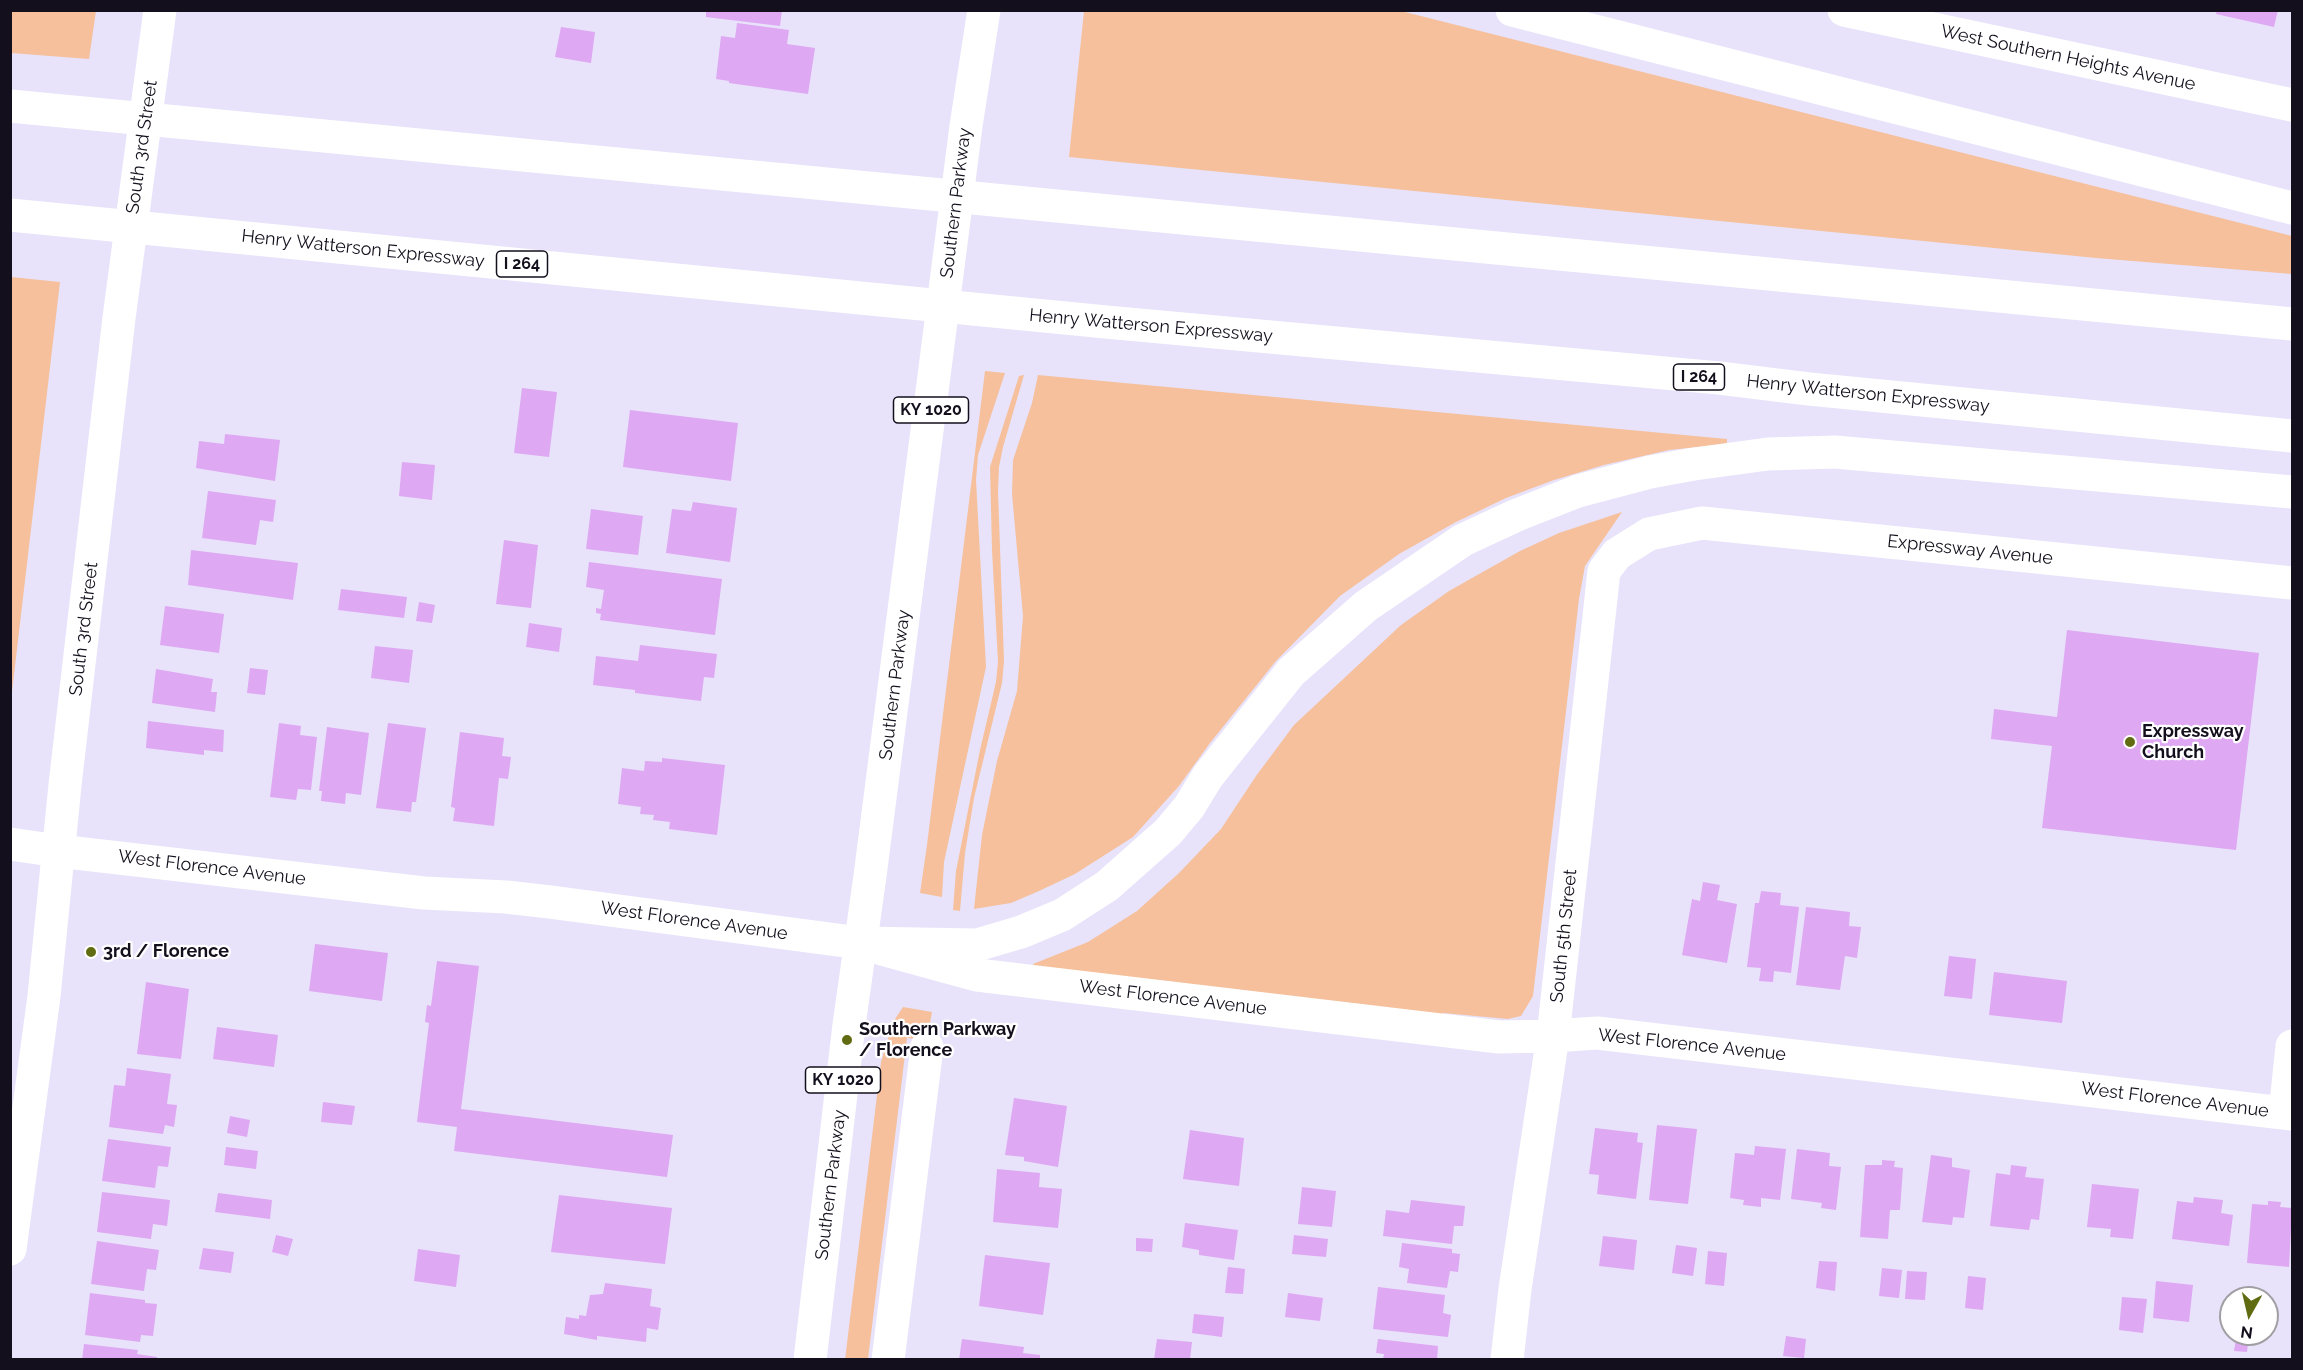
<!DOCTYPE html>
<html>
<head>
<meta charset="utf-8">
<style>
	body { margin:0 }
	#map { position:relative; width:2303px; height:1370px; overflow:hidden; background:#e8e3fa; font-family:Raleway,sans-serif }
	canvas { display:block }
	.frame { position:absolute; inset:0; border:12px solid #130f1c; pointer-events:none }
	.north { position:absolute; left:2219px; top:1286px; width:60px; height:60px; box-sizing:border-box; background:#fff; border:2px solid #a19fa4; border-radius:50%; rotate:188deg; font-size:16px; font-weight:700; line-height:24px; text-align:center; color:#130f1c }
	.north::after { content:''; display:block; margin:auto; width:21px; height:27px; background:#616b11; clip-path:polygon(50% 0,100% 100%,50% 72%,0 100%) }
</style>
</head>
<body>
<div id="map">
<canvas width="2303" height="1370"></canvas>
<div class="frame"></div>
<div class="north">N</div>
</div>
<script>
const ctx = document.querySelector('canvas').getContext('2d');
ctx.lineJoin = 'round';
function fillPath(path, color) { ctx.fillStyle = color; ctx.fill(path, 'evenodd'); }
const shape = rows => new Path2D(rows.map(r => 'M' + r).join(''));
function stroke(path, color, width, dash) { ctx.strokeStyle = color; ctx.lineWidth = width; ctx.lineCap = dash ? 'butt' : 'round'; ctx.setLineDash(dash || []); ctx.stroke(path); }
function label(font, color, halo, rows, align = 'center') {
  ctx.font = font + ' Raleway,sans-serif'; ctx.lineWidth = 4.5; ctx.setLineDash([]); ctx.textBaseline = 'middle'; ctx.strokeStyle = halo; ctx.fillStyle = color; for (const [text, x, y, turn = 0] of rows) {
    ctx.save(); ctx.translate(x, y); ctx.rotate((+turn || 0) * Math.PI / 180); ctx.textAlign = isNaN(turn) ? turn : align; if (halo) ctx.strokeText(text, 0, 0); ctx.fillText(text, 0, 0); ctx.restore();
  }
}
fillPath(shape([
	[11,10,96,11,89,59,11,53],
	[1084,11,1401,11,2292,236,2292,274,2096,258,1069,157],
	[11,277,60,282,11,700,10,277],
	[985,371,1005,373,978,455,976,480,986,667,944,862,942,897,920,893,927,845],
	[1024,375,1003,447,999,467,998,491,1004,661,1002,683,974,798,965,853,960,911,953,910,956,871,980,750,996,682,998,662,992,550,990,467,1019,376],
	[1038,375,1727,439,1727,444,1669,450,1604,465,1554,480,1506,498,1456,522,1399,554,1340,596,1276,661,1210,743,1179,786,1133,837,1075,874,1039,891,1011,903,974,909,982,835,997,761,1017,691,1023,616,1012,494,1013,460,1032,403],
	[1622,512,1585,566,1579,599,1533,996,1521,1016,1508,1019,1443,1013,1442,1019,1034,970,1033,964,1088,942,1137,911,1179,873,1221,829,1256,776,1294,725,1401,625,1449,591,1520,551,1559,533],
	[903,1007,932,1012,927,1040,907,1038,868,1359,845,1360,881,1062,893,1022]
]), '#f5c09b');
fillPath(shape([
	[706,10,782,10,780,26,706,17],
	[2217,10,2278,10,2274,27,2216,14],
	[737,23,789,30,787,44,815,48,808,94,729,83,729,81,716,79,721,36,735,38],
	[561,27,595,32,591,63,555,57],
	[522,388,557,392,549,457,514,453],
	[630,410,738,423,731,481,623,467],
	[225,434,280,440,275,481,196,468,199,441,224,444],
	[402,462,435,465,432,500,399,496],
	[208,491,276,500,273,522,260,520,256,545,202,538],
	[693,502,737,508,730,562,666,553,672,509,691,511],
	[591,509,643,516,638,555,586,549],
	[504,540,538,545,531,608,496,604],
	[191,550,298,563,293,600,188,585],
	[589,562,722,579,715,635,600,620,601,614,596,613,596,608,601,609,604,590,586,587],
	[341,589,407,597,404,618,338,610],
	[419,602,435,605,432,623,416,621],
	[165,606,224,614,219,653,160,645],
	[529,623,562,628,559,652,526,647],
	[2067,630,2259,653,2236,850,2042,828,2052,746,1991,739,1994,709,2057,717],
	[640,645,717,654,714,678,704,677,701,701,635,693,635,690,593,685,596,656,638,661],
	[375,646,413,650,409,683,371,678],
	[250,668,268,670,265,695,247,693],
	[156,669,213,679,211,692,217,692,215,712,152,703],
	[148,721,224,730,223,752,204,750,204,755,146,748],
	[279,723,301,726,300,735,317,737,311,790,298,789,296,800,270,797],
	[388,723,426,728,416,802,412,802,411,812,376,808],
	[327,727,369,733,361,795,346,793,345,804,321,801,322,791,319,791],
	[460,732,504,738,502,756,511,757,508,779,499,778,494,826,453,821,455,808,451,807],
	[662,758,725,765,717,835,669,829,670,822,653,820,654,815,640,814,641,807,618,804,622,768,644,771,645,761,662,762],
	[1703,882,1720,885,1717,900,1737,904,1727,963,1682,955,1692,899,1700,901],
	[1761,891,1781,893,1780,905,1799,907,1791,973,1774,971,1773,982,1759,981,1761,968,1747,967,1755,903,1759,903],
	[1806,907,1850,912,1849,926,1861,927,1857,958,1845,956,1840,990,1796,985],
	[315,944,388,953,382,1001,309,991],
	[1949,956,1976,959,1972,999,1944,996],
	[437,961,479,966,461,1109,673,1135,667,1177,454,1151,457,1127,417,1122,429,1023,425,1022,427,1005,431,1006],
	[1994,972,2067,981,2062,1023,1989,1015],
	[146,982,189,989,181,1059,137,1054],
	[217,1027,278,1035,274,1067,213,1059],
	[127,1068,171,1074,167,1104,177,1105,174,1127,165,1125,163,1134,109,1127,114,1085,125,1086],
	[1014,1098,1067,1106,1058,1167,1024,1161,1024,1157,1005,1155],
	[323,1102,355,1106,352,1125,321,1122],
	[230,1116,250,1120,247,1137,227,1133],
	[1657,1125,1697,1129,1688,1204,1649,1200],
	[1595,1128,1638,1133,1637,1142,1643,1143,1636,1199,1597,1194,1599,1175,1589,1174],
	[1190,1130,1244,1138,1239,1186,1183,1179],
	[108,1139,171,1147,168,1167,158,1166,155,1188,102,1181],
	[1755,1146,1786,1149,1780,1200,1761,1198,1761,1207,1743,1205,1744,1200,1730,1198,1735,1153,1754,1155],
	[226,1147,258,1151,256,1169,224,1165],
	[1797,1149,1830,1153,1829,1166,1841,1167,1836,1210,1821,1208,1822,1203,1791,1199],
	[1931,1155,1952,1158,1952,1167,1970,1170,1964,1218,1953,1217,1952,1225,1922,1222],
	[1882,1160,1895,1161,1894,1167,1903,1168,1900,1210,1890,1210,1888,1239,1860,1237,1865,1165,1882,1165],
	[2011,1165,2027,1167,2025,1177,2044,1179,2039,1220,2031,1219,2029,1230,1990,1226,1996,1173,2010,1175],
	[997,1169,1040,1173,1039,1187,1062,1189,1058,1228,993,1222],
	[2092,1184,2139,1189,2133,1239,2110,1237,2111,1229,2087,1227],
	[1302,1187,1336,1191,1332,1227,1298,1224],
	[102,1192,170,1200,167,1226,153,1224,151,1239,97,1232],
	[218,1193,272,1200,270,1219,215,1212],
	[559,1195,672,1208,665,1264,551,1252],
	[2194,1197,2223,1200,2221,1213,2233,1215,2229,1246,2172,1239,2177,1201,2193,1203],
	[1411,1200,1465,1206,1463,1226,1454,1226,1452,1244,1383,1236,1386,1210,1409,1213],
	[2268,1201,2281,1202,2280,1207,2292,1208,2289,1267,2247,1263,2252,1204,2268,1205],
	[1185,1223,1238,1230,1234,1260,1199,1255,1199,1250,1182,1247],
	[276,1235,293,1239,288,1256,272,1252],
	[1294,1235,1328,1239,1326,1257,1292,1254],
	[1603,1236,1637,1240,1634,1270,1599,1266],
	[1136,1238,1153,1239,1152,1252,1136,1251],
	[97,1241,159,1250,156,1270,147,1269,144,1291,91,1284],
	[1402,1243,1452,1249,1452,1253,1460,1254,1458,1272,1450,1271,1447,1288,1407,1283,1409,1269,1399,1267],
	[1676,1245,1697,1248,1693,1276,1672,1273],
	[203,1248,234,1252,231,1273,199,1269],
	[418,1249,460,1255,456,1287,414,1281],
	[1708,1251,1727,1253,1724,1286,1705,1284],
	[985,1255,1050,1263,1043,1315,979,1306],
	[1819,1261,1837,1262,1835,1291,1816,1288],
	[1228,1267,1245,1269,1243,1294,1225,1293],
	[1882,1268,1902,1270,1899,1298,1879,1296],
	[1907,1271,1927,1272,1925,1300,1905,1299],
	[1968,1276,1986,1278,1983,1310,1965,1308],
	[2156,1281,2193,1285,2189,1322,2153,1318],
	[605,1283,652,1289,650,1306,661,1308,658,1330,647,1328,646,1342,597,1336,597,1340,564,1334,566,1317,579,1319,579,1315,586,1316,590,1295,603,1294],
	[1378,1287,1445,1295,1443,1313,1451,1315,1448,1337,1373,1329],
	[90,1293,145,1300,145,1303,157,1304,153,1336,141,1335,140,1342,85,1335],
	[1288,1293,1323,1298,1320,1321,1285,1317],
	[2122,1297,2147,1299,2143,1333,2119,1330],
	[1194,1314,1224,1317,1222,1337,1192,1333],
	[2237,1334,2249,1336,2247,1352,2234,1351],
	[1786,1336,1806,1339,1804,1358,1783,1356],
	[962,1339,1024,1347,1023,1353,1040,1355,1040,1360,959,1360],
	[1157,1339,1192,1342,1190,1360,1154,1360],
	[1378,1339,1438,1346,1437,1360,1383,1360,1384,1354,1376,1353],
	[84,1344,138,1350,137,1354,157,1357,156,1360,82,1360]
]), '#dea8f3');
stroke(shape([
	[1844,10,2292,105],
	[882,949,977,975,1499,1037,1553,1036,1597,1033,2292,1114],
	[2285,1113,2292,1046],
	[888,1360,927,1047],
	[1507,1360,1515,1289,1553,1036,1604,571,1617,554,1649,534,1702,523,2292,583]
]), '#fff', 33);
stroke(shape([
	[10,1249,44,996,65,785,119,318,160,10]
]), '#fff', 33);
stroke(shape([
	[58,851,424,893,506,897,550,902,860,943],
	[810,1360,849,1025,870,876,966,126,984,10]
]), '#fff', 33);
stroke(shape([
	[1512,10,2292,208],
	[10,106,2292,324],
	[10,215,1106,322,1719,378,1809,389,2292,436],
	[10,844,58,851],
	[860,943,977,945,1021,932,1062,915,1107,886,1168,832,1189,807,1208,776,1291,672,1366,606,1463,540,1517,515,1578,491,1650,472,1694,464,1768,454,1835,452,2292,492]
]), '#fff', 33);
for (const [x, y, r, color] of [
	[2130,742,6,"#616b11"],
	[91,952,6,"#616b11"],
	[847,1040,6,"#616b11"]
]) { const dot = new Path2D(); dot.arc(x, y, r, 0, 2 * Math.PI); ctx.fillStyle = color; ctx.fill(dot); stroke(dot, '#fff', 2); }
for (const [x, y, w] of [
	[522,264,51],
	[1699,377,51],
	[931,410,75],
	[843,1080,75]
]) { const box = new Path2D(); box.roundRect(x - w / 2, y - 13, w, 26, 4.5); ctx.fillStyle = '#fff'; ctx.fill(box); stroke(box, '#130f1c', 1.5); }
label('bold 16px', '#130f1c', null, [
	["I 264",522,264],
	["I 264",1699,377],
	["KY 1020",931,410],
	["KY 1020",843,1080]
]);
label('18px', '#130f1c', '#fff', [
	["West Southern Heights Avenue",2068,58,12],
	["South 3rd Street",142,147,-82],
	["Southern Parkway",956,203,-83],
	["Henry Watterson Expressway",363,249,6],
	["Henry Watterson Expressway",1151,326,5],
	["Henry Watterson Expressway",1868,394,6],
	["Expressway Avenue",1970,550,6],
	["South 3rd Street",84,629,-83],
	["Southern Parkway",895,685,-83],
	["West Florence Avenue",212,868,7],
	["West Florence Avenue",694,921,8],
	["South 5th Street",1564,936,-84],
	["West Florence Avenue",1173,998,7],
	["West Florence Avenue",1692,1045,6],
	["West Florence Avenue",2175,1100,7],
	["Southern Parkway",831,1185,-83]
]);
label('bold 18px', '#130f1c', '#fff', [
	["Expressway",2142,732],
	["Church",2142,753],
	["3rd / Florence",103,952],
	["Southern Parkway",859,1030],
	["/ Florence",859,1051]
], 'left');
</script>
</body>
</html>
